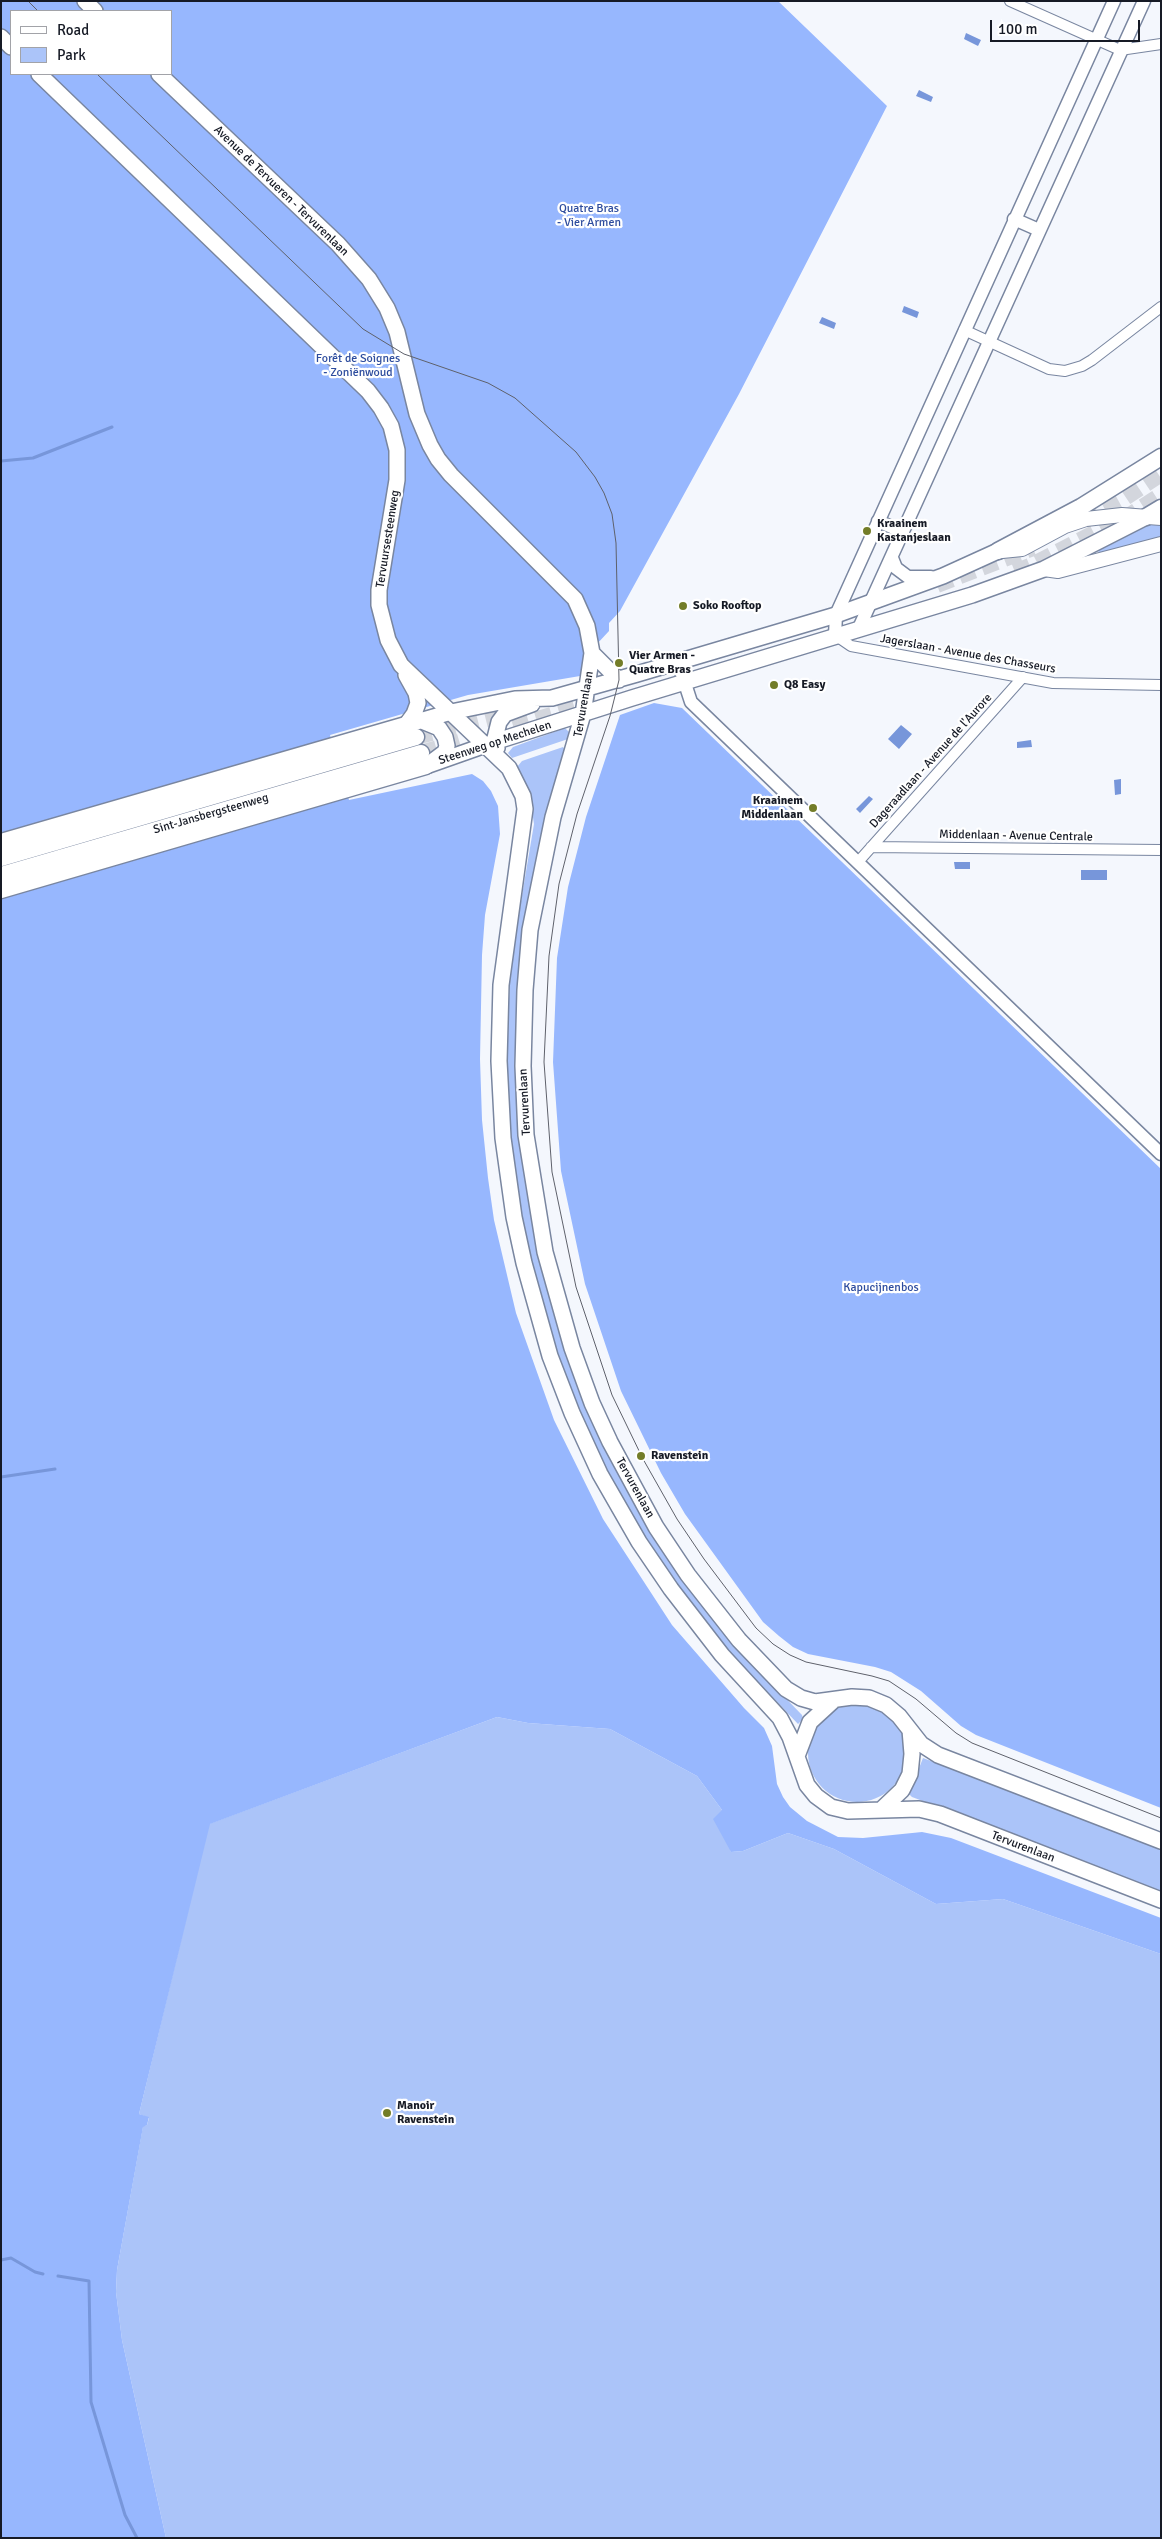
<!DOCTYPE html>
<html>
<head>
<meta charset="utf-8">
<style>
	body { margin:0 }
	#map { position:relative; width:1162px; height:2539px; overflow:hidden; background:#f4f7fd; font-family:Signika,sans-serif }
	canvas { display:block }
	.frame { position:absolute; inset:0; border:2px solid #161a25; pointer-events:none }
	.legend { position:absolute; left:10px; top:10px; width:162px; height:65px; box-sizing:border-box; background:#fff; border:1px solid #a2a3a8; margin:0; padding:6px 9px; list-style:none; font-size:15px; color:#161a25 }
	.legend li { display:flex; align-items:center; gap:10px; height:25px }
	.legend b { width:25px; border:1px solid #a2a3a8 }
	.scale { position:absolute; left:990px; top:20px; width:150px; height:22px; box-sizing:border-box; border:2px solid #161a25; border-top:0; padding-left:6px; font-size:15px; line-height:18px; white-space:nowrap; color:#161a25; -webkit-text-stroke:4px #fff; paint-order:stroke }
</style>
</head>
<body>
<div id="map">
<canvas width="1162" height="2539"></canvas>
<div class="frame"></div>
<ul class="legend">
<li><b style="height:6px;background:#fff"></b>Road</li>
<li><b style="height:14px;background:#abc4f9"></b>Park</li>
</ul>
<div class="scale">100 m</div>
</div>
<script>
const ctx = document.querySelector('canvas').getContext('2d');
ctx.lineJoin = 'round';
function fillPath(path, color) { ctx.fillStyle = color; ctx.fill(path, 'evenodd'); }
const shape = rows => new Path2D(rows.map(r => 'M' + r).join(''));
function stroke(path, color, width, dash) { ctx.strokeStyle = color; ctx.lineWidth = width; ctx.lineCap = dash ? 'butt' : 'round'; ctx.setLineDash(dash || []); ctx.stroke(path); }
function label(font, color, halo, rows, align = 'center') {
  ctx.font = font + ' Signika,sans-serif'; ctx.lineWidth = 4.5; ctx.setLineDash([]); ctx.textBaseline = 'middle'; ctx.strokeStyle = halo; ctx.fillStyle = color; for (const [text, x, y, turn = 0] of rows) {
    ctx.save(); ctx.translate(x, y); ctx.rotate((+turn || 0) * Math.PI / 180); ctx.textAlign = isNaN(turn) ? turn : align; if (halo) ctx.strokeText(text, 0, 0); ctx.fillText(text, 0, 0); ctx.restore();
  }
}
fillPath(shape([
	[1150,523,1161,523,1161,539,1099,553,1098,550],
	[565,728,570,733,568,739,512,758,508,753,513,747],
	[563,747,566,751,542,835,525,922,522,1151,541,1267,562,1337,609,1452,770,1682,802,1715,803,1719,798,1724,721,1643,657,1558,611,1480,574,1402,549,1332,523,1229,510,1138,506,1056,511,961,534,824,529,792,517,767,522,761],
	'808 1753a49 49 0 1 1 98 0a49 49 0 1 1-98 0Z',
	[497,1717,528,1723,610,1729,697,1776,722,1810,731,1852,743,1851,788,1833,834,1849,936,1904,1003,1899,1161,1954,1161,2538,166,2538,122,2340,116,2292,117,2270,143,2126,147,2125,149,2118,139,2114,209,1824],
	[923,1758,1161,1847,1161,1891,912,1797,909,1794]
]), '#abc4f9');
fillPath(shape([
	[1,1,778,1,887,106,739,394,620,611,609,623,609,631,584,658,580,676,468,695,330,735,349,800,472,774,483,781,491,791,498,806,500,834,485,915,482,955,480,1059,482,1120,488,1178,494,1220,516,1313,554,1420,603,1519,672,1625,744,1708,764,1728,772,1746,777,1784,783,1797,790,1807,807,1821,838,1837,863,1838,922,1832,951,1838,1161,1918,1161,1954,1003,1899,936,1904,834,1849,788,1833,743,1851,731,1852,713,1819,722,1810,697,1776,610,1729,528,1723,497,1717,210,1824,139,2114,149,2117,147,2125,143,2127,117,2270,116,2292,122,2340,166,2538,1,2538],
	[11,11,171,11,171,74,11,74],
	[654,703,682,708,1161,1169,1161,1808,976,1735,961,1726,921,1691,891,1672,875,1667,808,1654,793,1647,779,1636,763,1622,685,1514,661,1473,621,1391,585,1284,561,1171,553,1062,557,958,568,887,586,817,620,715]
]), '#97b7fe');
fillPath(shape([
	[966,33,981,40,978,46,964,39],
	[919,90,933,97,931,102,916,96],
	[904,306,919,312,917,318,902,312],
	[822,317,836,323,834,329,819,323],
	[901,725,912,734,899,749,888,739],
	[1031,740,1032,747,1017,748,1017,742],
	[1121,779,1121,794,1115,795,1114,780],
	[869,796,873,799,860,813,856,809],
	[954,862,970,862,970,869,955,869],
	[1081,870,1107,870,1107,880,1081,880]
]), '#7796da');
stroke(shape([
	[1,461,33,458,112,427],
	[1,1477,55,1469],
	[1,2260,11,2258,35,2272,43,2274],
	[58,2276,89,2281,91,2402,125,2515,137,2538]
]), '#7796da', 3);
stroke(shape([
	[1084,521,1122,500,1161,474],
	[1015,572,1032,565,1133,513,1161,495],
	[937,585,1033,548],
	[416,737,514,712],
	[421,753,596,702]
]), '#d3d6dd', 16, [16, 8]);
const minor = shape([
	[1010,1,1120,50,1161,44],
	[964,330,1049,369,1065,371,1082,366,1092,360,1161,307],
	[835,635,851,646,1053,683,1161,685],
	[871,847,1161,850],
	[858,862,1023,677]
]);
const tertiary = shape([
	[1014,219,1039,230],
	[878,521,903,532],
	[892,558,896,568,908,577,931,577],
	[859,628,1144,1],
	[835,635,836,615,1114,1],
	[678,662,691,702,1161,1154]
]);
const secondary = shape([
	[1002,551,1022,549,1065,526,1086,519,1122,515,1161,518],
	[1044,569,1058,571,1161,544]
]);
const primary = shape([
	[85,1,95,11],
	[1,37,11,47],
	[39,74,368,391,381,408,391,426,397,450,397,480,379,590,379,605,388,640,401,665,509,768,523,796,525,809,501,985,499,1061,503,1138,514,1217,524,1263,550,1356,572,1413,600,1474,639,1542,671,1589,722,1655,780,1718,790,1737,807,1785,816,1796,831,1807,848,1811,919,1809,940,1814,1161,1900],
	[159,74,338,244,369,279,387,308,397,332,417,414,430,445,438,459,451,475,575,599,587,626,592,653,583,714,553,817,530,930,525,990,523,1066,526,1135,545,1252,572,1348,592,1403,610,1442,656,1527,688,1575,739,1640,786,1689,801,1698,815,1702,852,1697,869,1698,886,1705,899,1716,921,1744,938,1755,1161,1841],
	[592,653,619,680],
	[422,721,439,728,445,737,447,746,445,752,433,761],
	[406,725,451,712,515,699,552,698,637,674,836,615,943,576,998,551],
	[406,725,414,714,418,703,416,693,406,675],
	[497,748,494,742,499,722,505,714,532,704],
	[426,766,494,742,632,698,972,595,1044,569,1146,517],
	[797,1756,810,1722,834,1700],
	[883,1808,902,1790,910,1774,912,1754,910,1730]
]);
const trunk = shape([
	[1146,517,1161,508],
	[998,551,1081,507,1161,457],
	[1,842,406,725],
	[1,858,416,737],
	[1,875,421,753],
	[1,890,426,766]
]);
stroke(minor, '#7986a0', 12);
stroke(tertiary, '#7986a0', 15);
stroke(secondary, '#7986a0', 16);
stroke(primary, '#7986a0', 18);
stroke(trunk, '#7986a0', 19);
stroke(minor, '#fff', 10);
stroke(tertiary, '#fff', 12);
stroke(secondary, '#fff', 14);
stroke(primary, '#fff', 15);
stroke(trunk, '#fff', 16);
stroke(shape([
	[28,1,38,11],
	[97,74,363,329,404,354,488,383,515,398,576,452,595,477,604,493,612,514,616,543,619,680,610,716,577,814,559,884,549,956,544,1062,552,1172,576,1287,612,1395,643,1459,677,1519,704,1559,756,1628,773,1644,790,1655,806,1662,872,1676,889,1681,916,1699,956,1733,972,1743,1161,1818]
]), '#5e616b', 1);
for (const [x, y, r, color] of [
	[867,531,5,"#737d28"],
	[683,606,5,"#737d28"],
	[619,663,5,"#737d28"],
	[774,685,5,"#737d28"],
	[813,808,5,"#737d28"],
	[641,1456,5,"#737d28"],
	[387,2113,5,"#737d28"]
]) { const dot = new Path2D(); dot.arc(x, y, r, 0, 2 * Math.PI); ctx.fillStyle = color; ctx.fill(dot); stroke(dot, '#fff', 2); }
label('12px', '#161a25', '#fff', [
	["Avenue de Tervueren - Tervurenlaan",281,191,44],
	["Tervuursesteenweg",388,539,-81],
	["Jagerslaan - Avenue des Chasseurs",968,654,10],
	["Tervurenlaan",584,704,-80],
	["Steenweg op Mechelen",495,743,-18],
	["Dageraadlaan - Avenue de l'Aurore",931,761,-48],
	["Sint-Jansbergsteenweg",211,814,-16],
	["Middenlaan - Avenue Centrale",1016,836,1],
	["Tervurenlaan",525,1102,-93],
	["Tervurenlaan",635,1488,61],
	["Tervurenlaan",1023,1847,21]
]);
label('12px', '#2d4c9e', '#fff', [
	["Quatre Bras",589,209],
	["- Vier Armen",589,223],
	["Forêt de Soignes",358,359],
	["- Zoniënwoud",358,373],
	["Kapucijnenbos",881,1288]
]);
label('bold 12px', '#161a25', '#fff', [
	["Kraainem",877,524],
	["Kastanjeslaan",877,538],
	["Soko Rooftop",693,606],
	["Vier Armen -",629,656],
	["Quatre Bras",629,670],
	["Q8 Easy",784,685],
	["Kraainem",803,801,"right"],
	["Middenlaan",803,815,"right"],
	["Ravenstein",651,1456],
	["Manoir",397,2106],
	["Ravenstein",397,2120]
], 'left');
</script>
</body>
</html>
